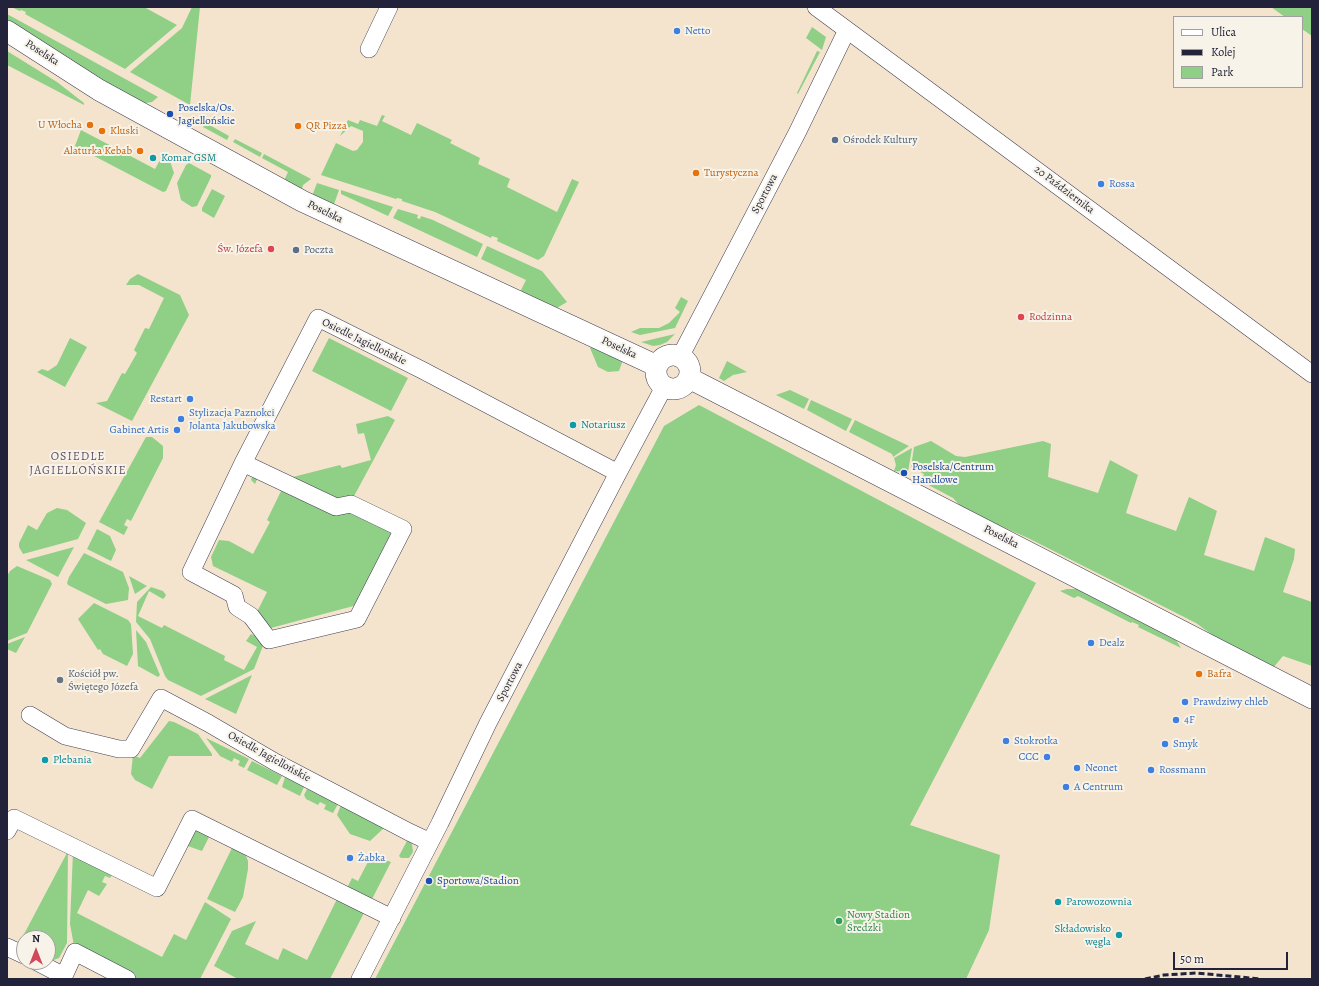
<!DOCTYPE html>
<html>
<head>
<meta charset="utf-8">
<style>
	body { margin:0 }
	#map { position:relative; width:1319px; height:986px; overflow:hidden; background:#f4e4cd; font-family:Alegreya,serif }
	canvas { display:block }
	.frame { position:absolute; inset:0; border:8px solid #22223b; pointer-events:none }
	.legend { position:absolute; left:1173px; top:16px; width:130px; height:72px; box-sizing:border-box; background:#f7f3e8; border:1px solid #a29fa3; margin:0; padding:5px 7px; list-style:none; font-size:12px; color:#22223b }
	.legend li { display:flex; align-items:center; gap:8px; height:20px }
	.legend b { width:20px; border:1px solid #a29fa3 }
	.north { position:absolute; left:16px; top:930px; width:40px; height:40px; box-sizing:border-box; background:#f7f3e8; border:1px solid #a29fa3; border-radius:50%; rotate:0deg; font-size:11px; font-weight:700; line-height:16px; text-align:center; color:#22223b }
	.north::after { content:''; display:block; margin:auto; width:14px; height:18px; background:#d1495b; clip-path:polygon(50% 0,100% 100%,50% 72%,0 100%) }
	.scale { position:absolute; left:1173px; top:952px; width:115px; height:18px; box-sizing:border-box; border:2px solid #22223b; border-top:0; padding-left:5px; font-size:12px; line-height:14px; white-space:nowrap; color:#22223b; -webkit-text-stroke:3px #f7f3e8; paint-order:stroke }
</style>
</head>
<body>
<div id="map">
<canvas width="1319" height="986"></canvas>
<div class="frame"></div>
<ul class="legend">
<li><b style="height:5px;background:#fff"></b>Ulica</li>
<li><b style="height:5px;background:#22223b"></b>Kolej</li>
<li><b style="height:11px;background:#8fcf86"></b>Park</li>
</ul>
<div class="north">N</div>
<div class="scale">50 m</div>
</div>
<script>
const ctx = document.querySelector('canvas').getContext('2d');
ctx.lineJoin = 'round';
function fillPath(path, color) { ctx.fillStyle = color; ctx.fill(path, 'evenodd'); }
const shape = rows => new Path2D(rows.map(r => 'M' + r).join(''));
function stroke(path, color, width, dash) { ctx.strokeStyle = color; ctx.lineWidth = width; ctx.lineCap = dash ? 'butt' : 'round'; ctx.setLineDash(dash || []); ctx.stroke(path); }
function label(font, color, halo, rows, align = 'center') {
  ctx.font = font + ' Alegreya,serif'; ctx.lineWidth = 4; ctx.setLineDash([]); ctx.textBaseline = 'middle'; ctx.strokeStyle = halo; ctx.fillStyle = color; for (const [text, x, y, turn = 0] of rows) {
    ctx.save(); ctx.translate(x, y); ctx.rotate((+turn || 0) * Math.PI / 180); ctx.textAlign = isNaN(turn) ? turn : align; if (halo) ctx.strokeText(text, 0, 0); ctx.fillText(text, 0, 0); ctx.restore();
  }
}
fillPath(shape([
	[11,7,144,7,177,25,125,69,25,14,26,12,21,10,20,11],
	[192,7,200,7,190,105,130,72,182,28],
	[1271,7,1312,7,1312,36,1302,29,1302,17,1285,17],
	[7,14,158,97,152,102,140,104,7,22],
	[812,27,826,37,822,50,806,38],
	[7,51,57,82,84,103,84,105,7,65],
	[817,51,820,52,798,94,797,93],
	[382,115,385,116,382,121,411,135,417,123,452,140,450,143,480,158,478,164,510,179,507,187,557,212,572,179,579,182,544,256,538,260,497,241,498,238,492,236,491,238,435,212,402,201,402,199,397,198,396,199,321,175,336,143,353,151,357,150,363,142,363,131,351,126,340,136,348,120,358,124,360,120,377,126],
	[206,123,229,136,227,140,203,127],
	[81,130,155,169,164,153,169,158,174,173,166,191,163,192,75,146],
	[235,139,262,153,260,157,233,142],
	[264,154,311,179,303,185,302,189,283,183,288,172,262,158],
	[189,163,211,175,211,177,197,206,192,207,181,200,177,183,186,165],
	[317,183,339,190,333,207,312,196],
	[212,189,225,196,214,218,202,211,202,208],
	[341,190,393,207,388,216,341,194],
	[398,209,418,215,417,218,420,219,421,216,433,220,483,244,477,257,393,218],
	[487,246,542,271,567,302,555,309,519,294,526,280,481,259],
	[138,274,180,295,189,315,132,421,96,403,107,401,122,373,125,374,137,353,134,350,145,328,149,329,164,298,139,285,126,285,130,279],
	[681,297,688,301,675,328,640,335,631,332,640,328,659,328,669,323,680,312,675,308],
	[675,334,667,342,660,345,653,346,641,342],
	[70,338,87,347,65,387,37,372,42,369,48,371,57,365],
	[329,338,408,378,391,411,312,371],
	[592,347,623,360,619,371,608,372,598,367,590,348],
	[727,361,747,372,733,375,724,381,719,378],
	[790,390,809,399,804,409,776,395],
	[811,400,852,419,846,431,807,410],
	[699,405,1036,583,910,825,1000,855,989,930,966,979,375,979,664,426],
	[388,416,395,420,353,498,338,503,289,478,340,465,342,468,371,460,364,433,358,434,356,424],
	[855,420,867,426,909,446,893,457,892,454,849,432],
	[146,437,152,437,163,446,163,458,131,521,127,519,124,525,128,527,124,535,99,522],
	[931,441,956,456,965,457,1043,441,1051,444,1048,477,1098,493,1110,460,1138,475,1126,513,1176,531,1189,497,1217,511,1204,555,1254,571,1265,537,1295,549,1294,559,1283,592,1312,602,1312,666,1283,656,1273,668,1222,642,1196,623,1028,538,964,510,953,498,921,481,924,474,911,467,914,447],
	[912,448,908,472,894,471,896,465,894,458],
	[254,473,349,508,396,530,361,604,267,629,257,612,267,592,213,566,211,557,219,540,229,541,253,554,270,522,267,520,282,489,258,477,255,484,251,480],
	[57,508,67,510,86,523,78,539,23,554,19,547,19,543,28,525,37,530,47,513],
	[97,529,110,536,116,550,111,561,87,549],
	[74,547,58,577,26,560],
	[84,553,123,572,129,588,128,600,106,604,68,585,67,583,69,577],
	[17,566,50,580,52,584,27,633,7,641,7,576,10,571],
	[129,576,147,586,135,594],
	[151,587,163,591,166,595,165,597,163,599,149,591,138,616,162,628,164,625,225,656,224,660,244,670,257,647,246,641,251,634,264,640,264,643,254,669,201,696,168,680,165,676,150,639,136,622,137,602],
	[1067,589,1077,589,1176,640,1181,648,1138,627,1139,625,1132,622,1131,623,1078,596,1074,598,1060,591],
	[94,603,128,620,131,624,133,654,127,666,103,654,100,649,98,650,78,619],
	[136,630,146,642,160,675,158,677,138,666],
	[25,637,16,653,7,649,7,644],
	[252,675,236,714,205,699],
	[169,721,174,722,198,734,212,754,212,756,169,756,152,789,135,780,131,774,133,755,140,758],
	[206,738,249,759,244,768,238,765,240,761,234,758,232,762,220,756],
	[252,761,282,776,277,785,247,770],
	[285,777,304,787,300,796,282,787],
	[307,789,338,804,333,813,324,809,326,805,320,802,318,805,306,799,304,795],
	[341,805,385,827,370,841,350,834,337,815],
	[197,829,209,837,202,851,185,845,190,834],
	[408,839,412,844,413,852,409,858,401,858,399,856],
	[232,848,244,851,248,861,248,869,243,897,235,912,207,899],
	[68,851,67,943,59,958,48,962,48,938,24,938,24,950,20,944,22,938],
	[73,852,113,873,110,878,105,876,102,882,107,884,99,896,88,890,77,913,162,957,174,934,186,940,205,902,231,919,200,979,136,979,74,946,70,924],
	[375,856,391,862,370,903,345,892,352,878,358,881,369,860],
	[337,899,365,911,330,979,238,979,214,966,232,931,256,921,245,944,278,960,283,948,307,960]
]), '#8fcf86');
const minor = shape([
	[816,7,1312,374],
	[369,49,389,7],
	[680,357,797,133,847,30],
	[243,463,336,507,351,504,403,529,357,619,269,640,251,616,237,607,234,595,191,572,243,463,318,318,422,370,618,473],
	[30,715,65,736,119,749,131,749,161,698,208,723,275,762,409,832,430,842],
	[7,831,14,818,157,888,192,819,392,918],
	[7,947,24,955],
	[37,962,64,976,75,952,127,979],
	[360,979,440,823,488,723,618,473,664,387]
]);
const tertiary = shape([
	[7,31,99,90,302,201,657,366],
	'656 372a17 17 0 1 1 34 0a17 17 0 1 1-34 0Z',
	[689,378,1312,698]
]);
stroke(minor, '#423f51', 18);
stroke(tertiary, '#423f51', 22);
stroke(minor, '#fff', 17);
stroke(tertiary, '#fff', 21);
stroke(shape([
	[1145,979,1164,975,1196,973,1261,979]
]), '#22223b', 3, [6, 3]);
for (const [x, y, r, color] of [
	[677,31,4,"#3f7fe0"],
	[170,114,4,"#1a4fb4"],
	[90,125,4,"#e8710a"],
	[298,126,4,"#e8710a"],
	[102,131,4,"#e8710a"],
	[835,140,4,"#5c6f8a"],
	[140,151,4,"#e8710a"],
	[153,158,4,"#0f9aa8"],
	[696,173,4,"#e8710a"],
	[1101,184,4,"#3f7fe0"],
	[271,249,4,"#e0444e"],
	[296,250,4,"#5c6f8a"],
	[1021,317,4,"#e0444e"],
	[190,399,4,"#3f7fe0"],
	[181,419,4,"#3f7fe0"],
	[573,425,4,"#0f9aa8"],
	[177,430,4,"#3f7fe0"],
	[904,473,4,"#1a4fb4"],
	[1091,643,4,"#3f7fe0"],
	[1199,674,4,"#e8710a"],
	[60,680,4,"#6b7280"],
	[1185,702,4,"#3f7fe0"],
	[1176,720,4,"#3f7fe0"],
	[1006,741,4,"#3f7fe0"],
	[1165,744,4,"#3f7fe0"],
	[1047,757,4,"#3f7fe0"],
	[45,760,4,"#0f9aa8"],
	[1077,768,4,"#3f7fe0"],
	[1151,770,4,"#3f7fe0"],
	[1066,787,4,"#3f7fe0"],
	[350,858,4,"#3f7fe0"],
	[429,881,4,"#1a4fb4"],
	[1058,902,4,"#0f9aa8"],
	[839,921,4,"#2e9e5b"],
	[1119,935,4,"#0f9aa8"]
]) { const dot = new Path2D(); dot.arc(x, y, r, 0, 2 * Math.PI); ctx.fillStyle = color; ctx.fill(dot); stroke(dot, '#f7f3e8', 1.5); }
label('11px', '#366cbe', '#f7f3e8', [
	["Netto",685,31],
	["Rossa",1109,184],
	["Restart",182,399,"right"],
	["Stylizacja Paznokci",189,413],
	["Jolanta Jakubowska",189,426],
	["Gabinet Artis",169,430,"right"],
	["Dealz",1099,643],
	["Prawdziwy chleb",1193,702],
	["4F",1184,720],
	["Stokrotka",1014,741],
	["Smyk",1173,744],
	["CCC",1039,757,"right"],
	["Neonet",1085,768],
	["Rossmann",1159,770],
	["A Centrum",1074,787],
	["Żabka",358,858]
], 'left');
label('11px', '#22223b', '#f7f3e8', [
	["Poselska",42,53,33],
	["20 Października",1064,190,37],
	["Sportowa",765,194,-62],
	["Poselska",325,212,26],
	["Osiedle Jagiellońskie",364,342,26],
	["Poselska",619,348,25],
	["Poselska",1001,537,27],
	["Sportowa",510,682,-62],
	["Osiedle Jagiellońskie",269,757,29]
]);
label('11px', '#164399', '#f7f3e8', [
	["Poselska/Os.",178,108],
	["Jagiellońskie",178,121],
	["Poselska/Centrum",912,467],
	["Handlowe",912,480],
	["Sportowa/Stadion",437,881]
], 'left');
label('11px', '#c56008', '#f7f3e8', [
	["U Włocha",82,125,"right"],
	["QR Pizza",306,126],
	["Kluski",110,131],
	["Alaturka Kebab",132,151,"right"],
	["Turystyczna",704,173],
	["Bafra",1207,674]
], 'left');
label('11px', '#4e5e75', '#f7f3e8', [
	["Ośrodek Kultury",843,140],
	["Poczta",304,250]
], 'left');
label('11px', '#0d838f', '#f7f3e8', [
	["Komar GSM",161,158],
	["Notariusz",581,425],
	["Plebania",53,760],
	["Parowozownia",1066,902],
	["Składowisko",1111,929,"right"],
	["węgla",1111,942,"right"]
], 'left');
label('11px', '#be3a42', '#f7f3e8', [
	["Św. Józefa",263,249],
	["Rodzinna",1029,317,"left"]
], 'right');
label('11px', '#5b616d', '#f7f3e8', [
	["Kościół pw.",68,674],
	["Świętego Józefa",68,687]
], 'left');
label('11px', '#27864d', '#f7f3e8', [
	["Nowy Stadion",847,915],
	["Średzki",847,928]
], 'left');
ctx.letterSpacing = '1px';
label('12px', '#624f67', '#f7f3e8', [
	["OSIEDLE",78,457],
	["JAGIELLOŃSKIE",78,471]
]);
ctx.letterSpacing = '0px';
</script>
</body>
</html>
